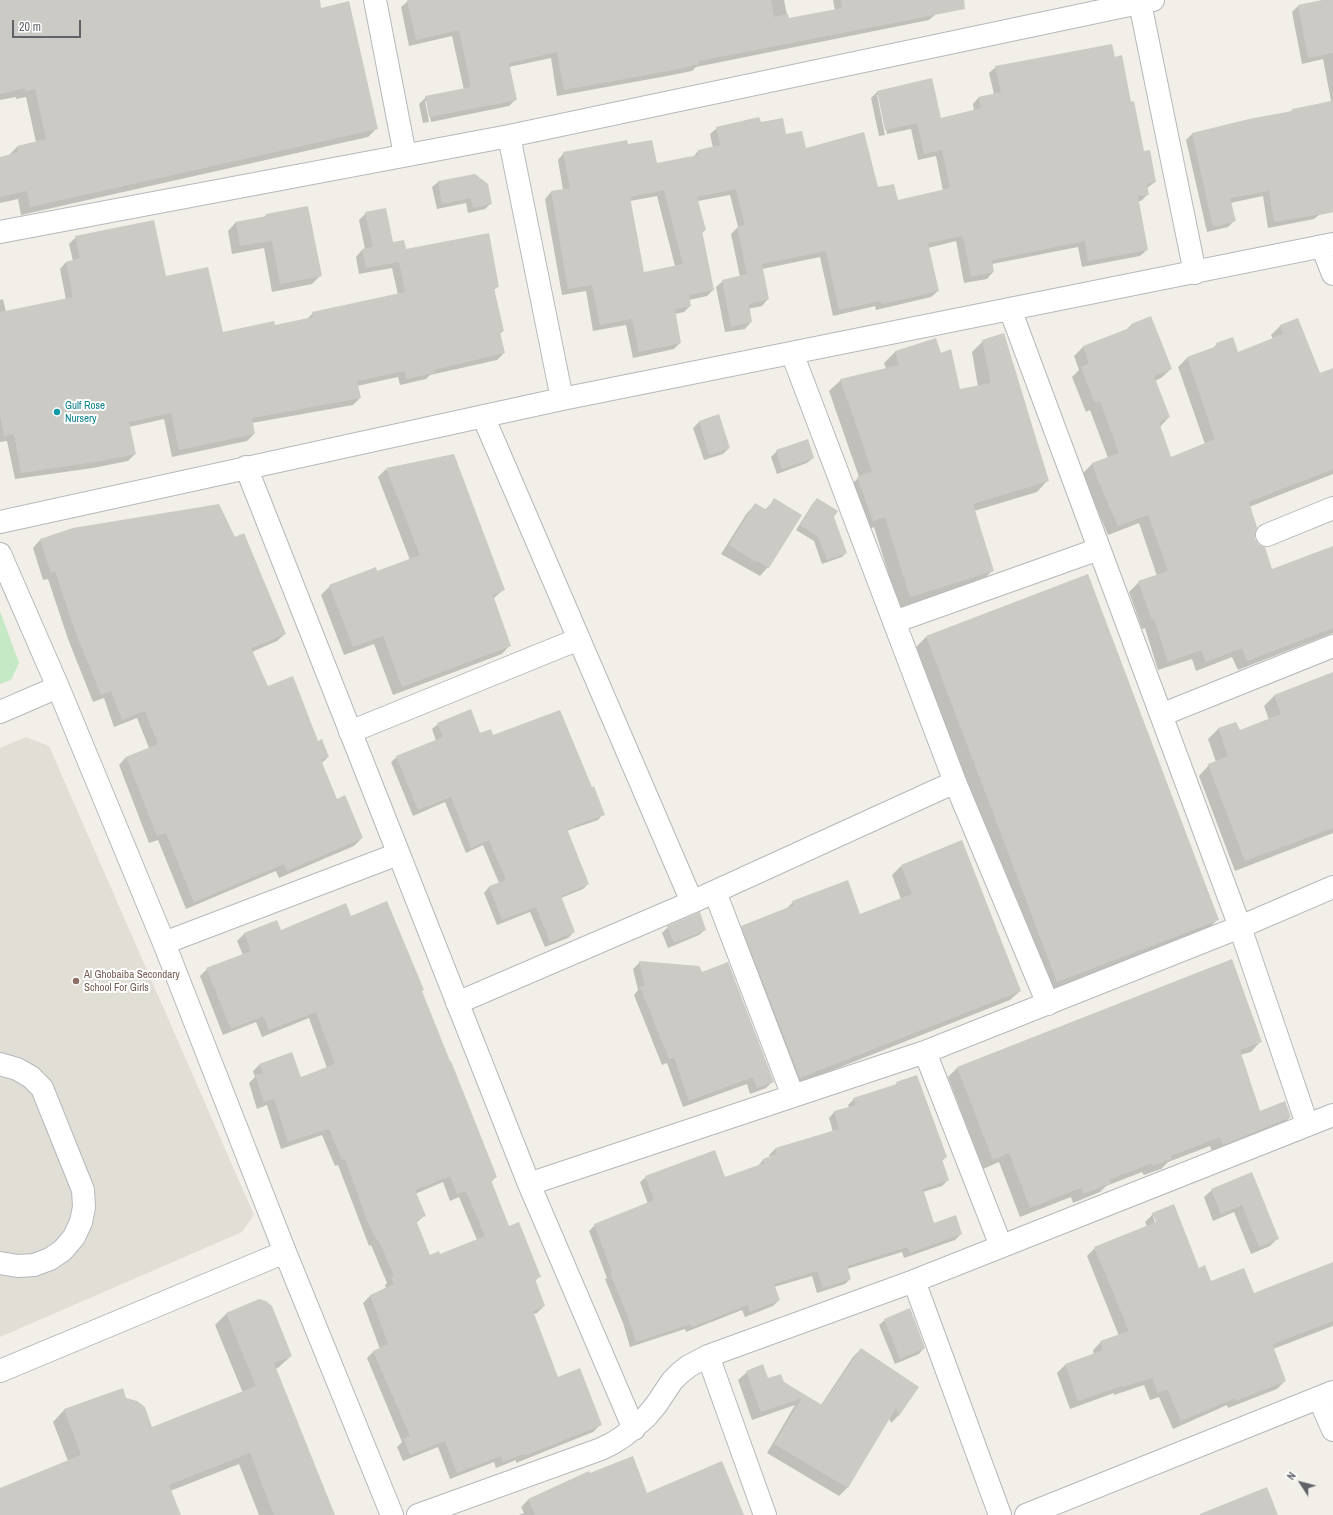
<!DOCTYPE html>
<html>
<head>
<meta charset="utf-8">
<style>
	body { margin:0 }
	#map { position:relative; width:1333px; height:1515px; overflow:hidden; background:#f1efe8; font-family:"Archivo Narrow",sans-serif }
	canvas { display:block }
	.north { position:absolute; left:1281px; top:1463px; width:40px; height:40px; -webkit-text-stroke:3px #fff; paint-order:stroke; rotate:306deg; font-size:11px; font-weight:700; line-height:16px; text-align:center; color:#5f6368 }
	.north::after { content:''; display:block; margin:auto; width:14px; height:18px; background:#5f6368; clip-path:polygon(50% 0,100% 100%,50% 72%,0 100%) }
	.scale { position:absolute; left:12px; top:20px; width:69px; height:18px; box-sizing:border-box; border:2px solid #5f6368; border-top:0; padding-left:5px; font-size:12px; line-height:14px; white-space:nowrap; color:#5f6368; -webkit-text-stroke:3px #fff; paint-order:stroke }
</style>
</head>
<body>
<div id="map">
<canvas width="1333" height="1515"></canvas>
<div class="north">N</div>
<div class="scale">20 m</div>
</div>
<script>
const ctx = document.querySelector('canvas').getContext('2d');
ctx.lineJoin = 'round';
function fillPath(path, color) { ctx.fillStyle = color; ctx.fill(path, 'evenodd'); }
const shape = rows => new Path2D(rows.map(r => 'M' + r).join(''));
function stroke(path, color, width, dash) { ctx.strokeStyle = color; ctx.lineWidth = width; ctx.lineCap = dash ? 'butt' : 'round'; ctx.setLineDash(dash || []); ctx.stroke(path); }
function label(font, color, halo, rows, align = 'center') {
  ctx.font = font + ' "Archivo Narrow",sans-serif'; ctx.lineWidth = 4; ctx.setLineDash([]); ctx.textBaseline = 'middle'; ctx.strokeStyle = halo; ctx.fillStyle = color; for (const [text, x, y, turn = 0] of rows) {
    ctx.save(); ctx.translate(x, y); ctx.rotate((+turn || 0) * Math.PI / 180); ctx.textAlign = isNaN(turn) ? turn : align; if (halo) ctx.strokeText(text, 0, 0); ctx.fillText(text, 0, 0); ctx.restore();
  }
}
fillPath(shape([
	[26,737,49,746,254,1215,242,1232,0,1337,0,748]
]), '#e1ded6');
fillPath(shape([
	[0,611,19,663,11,680,0,684]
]), '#c5e8c5');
fillPath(shape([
	[0,0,319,0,321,9,377,128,368,137,21,215,18,199,0,203,0,158,8,156,17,147,36,142,26,97,16,99,16,97,0,100],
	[411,0,784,0,788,20,835,10,833,0,933,0,936,14,929,20,696,67,692,71,667,76,557,96,551,58,509,67,516,99,509,106,431,122,427,101,425,101,429,122,423,123,419,104,426,97,464,90,452,36,409,46,401,7,408,1],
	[1326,0,1333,0,1333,212,1319,215,1314,219,1268,228,1263,196,1230,203,1234,221,1228,227,1207,232,1186,140,1192,134,1249,120,1289,113,1292,110,1331,101,1323,59,1302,64,1292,12,1298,6],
	[1114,58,1130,103,1143,152,1155,182,1147,188,1148,194,1141,201,1138,201,1147,250,1140,256,1082,267,1078,247,992,264,993,272,987,279,964,283,956,241,928,248,938,291,931,297,876,310,875,306,833,316,820,257,762,269,768,299,762,306,748,309,751,322,745,329,725,332,716,287,723,281,740,277,731,234,738,227,730,195,698,201,705,230,702,233,713,290,707,296,689,300,690,306,684,312,675,314,680,343,674,349,633,358,626,325,593,331,586,291,562,295,545,199,551,192,563,190,558,160,564,153,627,145,656,164,693,157,698,151,713,148,710,134,717,128,760,123,785,136,805,149,878,188,897,201,943,191,936,156,918,160,911,129,887,134,879,95,877,95,885,135,879,136,871,98,877,92,940,119,974,111,973,104,979,97,994,94,989,73,996,67],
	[657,196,675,266,643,273,630,201],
	[474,175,491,203,485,209,468,213,466,203,437,209,432,187,438,182],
	[366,213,393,243,405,250,498,286,494,290,503,331,500,334,504,353,497,360,430,375,426,379,400,385,398,377,357,386,360,398,353,405,252,423,254,434,247,441,172,457,164,419,129,427,135,454,128,461,93,468,15,479,7,441,0,442,0,300,3,299,6,312,66,300,60,269,66,262,73,261,69,244,76,237,165,278,222,333,274,326,306,320,313,313,398,295,392,268,359,274,356,257,362,250,365,249,359,220],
	[267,214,320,276,312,284,272,292,264,248,232,254,228,231,236,222,264,217],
	[1298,319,1319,375,1333,369,1333,474,1249,507,1255,540,1272,570,1333,548,1333,633,1238,670,1232,657,1196,671,1192,659,1158,670,1145,628,1142,629,1129,592,1139,582,1157,576,1139,523,1108,535,1088,488,1083,473,1092,464,1108,458,1090,410,1086,412,1072,377,1079,370,1074,356,1083,347,1126,330,1132,324,1171,369,1161,378,1155,381,1169,417,1160,427,1171,458,1205,444,1178,367,1187,358,1212,349,1217,344,1237,353,1273,339,1271,335,1280,326],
	[983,341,1048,480,1037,492,974,511,992,571,981,582,899,608,874,527,862,532,847,489,859,477,829,391,841,380,886,369,884,363,895,352,940,354,959,391,978,387,972,352],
	[719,416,729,448,723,454,704,460,693,428,699,422],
	[777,451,813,458,807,463,777,474,771,457],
	[386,469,503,590,493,599,510,645,502,654,393,695,374,644,344,655,321,595,330,586,377,572,410,560,378,477],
	[775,499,768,567,760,576,721,554,747,513,756,504,765,510],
	[817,499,846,553,842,557,822,564,814,541,796,530,813,503],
	[40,540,285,634,277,641,252,652,267,688,318,742,328,757,321,764,337,800,362,838,354,846,279,878,276,871,186,909,158,840,149,843,119,765,126,757,149,748,137,718,114,727,104,698,93,702,68,639,48,579,43,580,33,548],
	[926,637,1218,919,1206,931,1045,993,915,648],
	[1333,673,1333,833,1235,871,1199,776,1209,765,1216,762,1208,739,1218,729,1236,723,1239,732,1269,720,1264,706,1274,696],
	[438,724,480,735,493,736,603,814,598,820,569,830,567,832,588,884,583,889,561,898,574,932,568,938,545,947,530,912,497,925,484,893,489,887,499,883,483,845,466,853,445,802,413,816,391,762,397,757,436,741,432,729],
	[901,866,1020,991,1010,1000,790,1087,732,936,742,927,785,910,793,902,859,916,901,899,892,875],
	[350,918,421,991,496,1177,491,1182,509,1227,539,1277,535,1281,544,1306,537,1313,533,1314,557,1378,600,1425,593,1432,516,1463,516,1460,496,1468,494,1462,450,1479,438,1447,403,1461,397,1447,402,1442,367,1358,374,1351,380,1349,363,1303,370,1296,386,1289,385,1285,387,1283,371,1245,369,1246,338,1165,335,1166,322,1135,281,1149,267,1105,257,1109,249,1083,255,1077,253,1071,260,1064,300,1079,327,1068,309,1018,262,1037,256,1022,223,1035,200,976,207,969,243,955,237,941,244,934,276,922,280,932],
	[443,1182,450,1201,459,1197,477,1240,440,1255,429,1256,416,1223,424,1216,415,1194],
	[668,927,705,930,699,935,668,948,662,933],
	[1232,961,1260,1042,1251,1052,1240,1055,1259,1112,1290,1117,1281,1127,1213,1154,1210,1146,1168,1162,1161,1169,1144,1175,1142,1172,1106,1186,1100,1192,1073,1203,1071,1197,1020,1217,999,1162,983,1169,948,1077,957,1068],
	[640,962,773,1081,766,1088,750,1094,747,1084,683,1107,667,1063,662,1065,634,995,638,990,633,969],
	[897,1083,946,1157,942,1161,948,1180,942,1186,923,1192,934,1224,961,1234,955,1240,904,1258,902,1252,847,1269,850,1279,845,1284,817,1293,812,1276,774,1287,779,1300,773,1306,745,1317,742,1310,686,1332,685,1329,630,1347,623,1323,605,1279,607,1278,589,1231,595,1225,648,1204,640,1182,646,1177,724,1178,758,1166,763,1160,770,1157,769,1155,775,1149,833,1132,829,1118,834,1112,849,1108,848,1105,854,1099,894,1087],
	[1251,1174,1278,1238,1270,1246,1251,1254,1234,1212,1213,1221,1204,1197,1212,1190],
	[1153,1214,1210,1282,1253,1295,1333,1264,1333,1326,1273,1349,1285,1381,1277,1389,1228,1408,1227,1405,1173,1429,1159,1397,1150,1400,1144,1385,1114,1395,1114,1393,1070,1409,1057,1373,1065,1365,1094,1355,1093,1350,1101,1342,1119,1336,1087,1256,1095,1248,1147,1226,1145,1222],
	[1153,1216,1155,1216,1158,1226,1156,1227],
	[226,1314,291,1356,279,1367,276,1369,334,1515,259,1515,239,1464,170,1491,180,1515,0,1515,0,1490,68,1461,53,1422,64,1410,123,1390,125,1399,151,1428,243,1393,215,1325],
	[885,1320,924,1348,919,1354,895,1364,879,1325],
	[861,1349,918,1387,898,1416,891,1423,889,1418,848,1487,839,1496,767,1453,795,1405,752,1420,738,1380,747,1372,767,1380,821,1405,853,1357],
	[589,1473,590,1474,647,1495,743,1515,519,1515,524,1513,521,1507,528,1500]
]), '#0003');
fillPath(shape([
	[0,0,320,0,321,8,349,1,378,129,30,207,27,191,0,197,0,157,18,152,17,146,46,139,35,89,25,91,25,88,0,94],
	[407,0,771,0,774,17,788,14,789,18,842,8,841,0,964,0,965,9,699,61,699,64,674,70,564,90,557,52,509,63,517,100,429,117,425,96,471,87,459,30,416,40],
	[1322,0,1333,0,1333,53,1308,58,1298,5],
	[1112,44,1115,57,1122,55,1131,102,1134,101,1144,151,1150,150,1156,182,1147,184,1149,195,1138,196,1148,250,1088,261,1085,241,992,260,994,272,971,277,963,236,928,243,939,291,882,304,881,301,839,310,826,251,762,264,769,299,749,304,752,322,731,327,722,280,747,274,737,227,745,225,736,189,697,197,706,230,702,231,714,290,689,295,691,306,675,309,681,343,639,352,632,319,600,325,592,285,568,289,551,191,570,188,563,152,627,140,628,144,652,140,657,163,698,155,698,150,720,145,716,127,759,117,761,122,783,118,786,134,802,131,806,148,864,132,878,187,894,184,898,200,950,188,942,150,924,154,917,123,885,130,877,91,932,78,941,118,981,108,979,97,1001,92,995,66],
	[664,190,683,264,644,272,630,197],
	[1333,101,1333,212,1274,222,1269,191,1230,198,1236,221,1213,227,1192,133,1249,119,1292,111,1292,109],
	[475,174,488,184,492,204,473,208,471,198,442,204,438,181],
	[308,206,322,276,280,284,272,241,240,246,236,222,267,216,266,214],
	[386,208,393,242,404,240,406,249,489,233,499,287,494,288,504,331,500,332,505,353,433,370,434,373,406,379,405,371,357,381,361,398,252,418,255,434,179,450,171,413,129,422,136,454,101,461,21,473,14,434,4,436,0,414,0,312,73,297,66,262,80,258,75,236,154,220,166,276,208,267,223,332,274,321,275,325,313,317,312,312,405,292,399,262,366,268,362,249,373,247,365,212],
	[1151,316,1172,369,1154,376,1170,417,1159,422,1171,457,1215,439,1187,357,1217,346,1216,343,1233,337,1238,352,1283,334,1280,325,1298,318,1320,373,1333,368,1333,469,1249,502,1257,527,1255,533,1255,539,1259,545,1265,547,1272,569,1333,546,1333,628,1247,661,1242,648,1206,662,1201,650,1168,662,1154,619,1152,620,1138,581,1168,571,1148,515,1118,526,1097,478,1092,463,1119,453,1100,401,1095,403,1081,367,1089,364,1083,346,1132,327,1131,324],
	[1004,333,1049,481,973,504,994,571,910,597,885,517,873,521,857,477,872,471,840,379,899,365,895,351,936,338,941,353,951,349,960,389,991,383,982,340],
	[719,414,730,448,709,455,699,421],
	[808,439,814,458,782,469,776,450],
	[454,454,505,590,493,595,511,646,402,687,383,636,353,647,329,585,376,567,377,571,420,555,386,468],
	[774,498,802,515,769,568,757,561,756,562,729,545,755,503,767,510],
	[817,498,838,511,834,517,847,553,827,560,818,537,800,525],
	[219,504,235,537,244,533,286,634,251,648,268,686,293,676,318,741,322,739,329,757,321,760,337,799,345,795,363,838,287,871,284,864,194,902,166,833,157,836,126,757,158,744,145,711,122,720,111,691,101,695,75,631,55,571,51,573,40,539,73,528],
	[1088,574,1219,920,1057,982,926,636],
	[1333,672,1333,828,1245,861,1208,764,1228,756,1218,728,1236,722,1240,730,1281,714,1274,695],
	[471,709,480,733,491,729,493,735,560,710,592,787,594,786,605,815,574,826,574,827,567,829,589,884,561,896,575,932,550,942,536,907,502,920,489,886,506,880,489,840,471,848,451,797,418,810,396,756,443,737,437,723],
	[962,840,1021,991,800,1078,741,926,794,905,792,901,848,880,860,914,912,894,901,865],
	[387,901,424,990,422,991,450,1061,451,1061,497,1177,491,1180,509,1226,519,1222,541,1277,535,1279,545,1306,533,1311,558,1377,580,1368,602,1425,524,1456,523,1454,503,1462,501,1456,457,1473,445,1441,410,1455,404,1439,410,1436,373,1351,388,1344,370,1295,394,1284,391,1277,394,1276,378,1239,376,1240,367,1220,345,1159,342,1160,329,1129,288,1142,274,1099,264,1102,255,1075,263,1073,259,1064,292,1052,301,1077,335,1064,316,1012,269,1030,263,1016,231,1029,206,968,251,951,244,933,277,920,281,930,346,903,351,916],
	[450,1176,457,1194,466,1191,485,1236,440,1254,439,1251,430,1255,416,1220,426,1216,415,1190],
	[700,912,706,930,674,943,667,926],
	[1232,959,1262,1042,1240,1050,1260,1111,1285,1101,1291,1117,1223,1145,1220,1137,1171,1156,1172,1159,1153,1166,1152,1163,1109,1180,1111,1183,1083,1194,1081,1188,1030,1208,1009,1153,993,1160,957,1067],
	[639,961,699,966,702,972,728,962,774,1082,757,1088,753,1077,689,1101,674,1057,669,1059,640,987,645,985],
	[917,1075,947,1157,942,1159,949,1180,923,1189,934,1223,956,1215,962,1234,910,1253,907,1247,847,1266,851,1279,823,1288,817,1271,774,1284,780,1300,750,1312,748,1305,692,1327,691,1324,636,1342,628,1317,610,1273,612,1272,594,1224,654,1200,645,1176,715,1150,725,1177,764,1163,763,1159,776,1154,775,1148,839,1129,834,1111,856,1105,853,1098,897,1084,896,1082],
	[1252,1172,1279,1239,1259,1247,1242,1205,1221,1214,1211,1189],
	[1174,1204,1199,1268,1205,1265,1211,1281,1244,1268,1254,1293,1333,1262,1333,1321,1273,1344,1273,1346,1286,1381,1236,1401,1235,1398,1181,1421,1167,1389,1158,1393,1152,1378,1122,1387,1122,1386,1078,1401,1065,1364,1103,1350,1100,1341,1129,1331,1094,1247,1156,1222,1152,1213],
	[259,1299,266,1301,272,1306,292,1356,274,1363,335,1515,274,1515,250,1453,169,1485,181,1515,0,1515,0,1488,81,1455,64,1409,123,1388,126,1398,137,1401,145,1407,152,1427,256,1386,226,1313],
	[910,1308,925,1348,900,1359,884,1319],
	[861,1348,919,1387,899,1416,896,1408,848,1488,774,1444,802,1398,761,1412,746,1371,763,1364,768,1378,781,1374,784,1382,822,1405],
	[633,1456,647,1493,722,1461,744,1515,535,1515,528,1499,589,1471,590,1473],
	[1267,1487,1278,1515,1200,1515,1200,1514]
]), '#cccac5');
const minor = shape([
	[375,0,405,155],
	[1140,3,1195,273],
	[509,136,562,399],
	[0,232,509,136,1153,0],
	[1322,246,1333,274],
	[1010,309,1240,927,1307,1124],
	[792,353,955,782,1048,1004],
	[483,416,692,902],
	[246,467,529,1184,634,1429],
	[0,522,562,399,1333,244],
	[1267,535,1333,508],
	[0,554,58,687,164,943,285,1252,392,1515],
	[894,622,1099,549],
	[0,712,58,687],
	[1161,715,1333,646],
	[350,732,579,639],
	[715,892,793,1096],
	[164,943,398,854],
	[457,1003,692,902,955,782],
	[925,1052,1001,1246],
	[0,1064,17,1069,31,1077,42,1088,83,1190,84,1207,81,1222,74,1237,63,1250,50,1259,34,1265,18,1266,0,1263],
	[529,1184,925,1052,1240,927,1333,887],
	[914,1281,1000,1515],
	[708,1356,765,1515],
	[0,1371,285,1252],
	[1319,1398,1333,1430],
	[418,1515,601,1449,613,1443,624,1436,646,1417,656,1405,672,1381,680,1373,689,1366,708,1356,914,1281,1333,1115],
	[1026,1515,1333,1392]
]);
stroke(minor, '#b5b8bc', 24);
stroke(minor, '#fff', 22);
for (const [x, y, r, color] of [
	[57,412,4,"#0f9aa8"],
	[76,981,4,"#8d6e63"]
]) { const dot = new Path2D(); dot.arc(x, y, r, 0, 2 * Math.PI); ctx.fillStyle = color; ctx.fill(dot); stroke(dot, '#fff', 1.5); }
label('11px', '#0d838f', '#fff', [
	["Gulf Rose",65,406],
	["Nursery",65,419]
], 'left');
label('11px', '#785e54', '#fff', [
	["Al Ghobaiba Secondary",84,975],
	["School For Girls",84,988]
], 'left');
</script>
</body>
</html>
